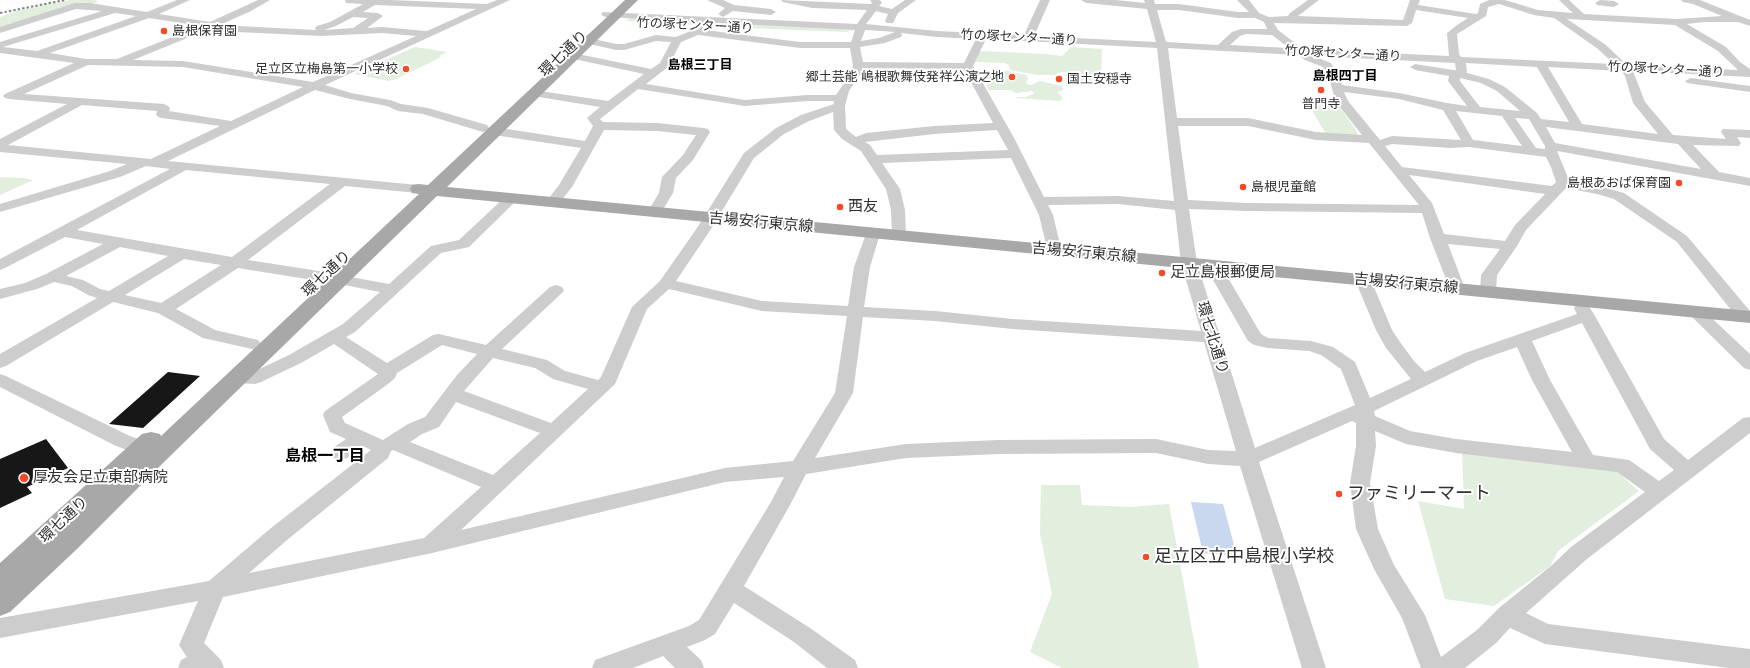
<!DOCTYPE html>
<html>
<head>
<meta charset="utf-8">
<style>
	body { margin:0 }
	canvas { display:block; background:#fff }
</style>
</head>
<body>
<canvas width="1750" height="668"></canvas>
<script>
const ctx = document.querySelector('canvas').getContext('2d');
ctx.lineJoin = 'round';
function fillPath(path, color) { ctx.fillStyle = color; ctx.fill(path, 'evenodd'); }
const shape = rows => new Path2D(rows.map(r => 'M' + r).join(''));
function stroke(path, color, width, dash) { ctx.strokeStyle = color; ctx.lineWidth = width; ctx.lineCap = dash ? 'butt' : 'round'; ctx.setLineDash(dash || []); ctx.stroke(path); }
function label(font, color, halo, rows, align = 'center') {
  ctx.font = font + ' "Space Grotesk","Noto Sans JP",sans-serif'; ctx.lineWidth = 4; ctx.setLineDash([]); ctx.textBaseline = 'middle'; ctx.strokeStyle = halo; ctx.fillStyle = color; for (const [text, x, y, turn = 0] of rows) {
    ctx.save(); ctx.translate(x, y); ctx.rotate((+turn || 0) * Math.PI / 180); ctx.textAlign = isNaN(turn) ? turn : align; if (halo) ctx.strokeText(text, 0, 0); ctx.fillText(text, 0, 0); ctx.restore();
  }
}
fillPath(shape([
	[70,0,95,0,98,2,0,28,0,17,16,11],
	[631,17,741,24,742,25,737,27,626,21],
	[750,23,853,30,846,32,747,28,750,25],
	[415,47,447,52,439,56,441,57,396,79,389,81,354,74],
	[1071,47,1102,49,1101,76,1096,83,1079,83,1076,73,1061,72,1055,75,1037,75,1010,70,1009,65,1005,63,975,62,978,52,982,51,1045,54,1062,56],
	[991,71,1008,71,1026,75,1028,78,1026,84,1031,85,1040,81,1062,86,1063,90,1057,92,1063,98,1060,101,1017,98,1016,97,1026,97,1035,93,1032,91,1016,93,1010,90,988,90,983,72],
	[1304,97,1336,102,1358,133,1356,135,1326,134],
	[0,177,24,178,33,180,0,195],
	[1462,453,1615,470,1639,491,1558,551,1550,566,1494,606,1445,599,1418,501,1464,509],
	[1041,485,1080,485,1082,505,1130,507,1169,504,1199,668,1062,668,1030,652,1052,594,1040,533]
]), '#e2eede');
fillPath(shape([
	[1191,502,1223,504,1237,556,1203,553]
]), '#c9d7ef');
fillPath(shape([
	[168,372,200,376,143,428,109,424],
	[46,439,68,468,27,487,32,493,0,508,0,459]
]), '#171717');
fillPath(shape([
	[177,0,190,0,159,14,210,22,258,0,270,0,251,11,222,24,237,26,316,30,315,28,317,26,330,22,363,4,346,3,345,0,390,0,487,4,497,0,510,0,325,85,351,93,390,100,401,104,428,108,487,125,489,128,487,131,483,132,423,114,398,111,387,106,350,99,315,90,168,161,418,185,423,186,425,189,423,192,418,193,345,186,248,260,325,272,331,274,333,277,331,280,325,282,238,268,176,309,215,330,258,340,261,344,258,348,252,349,203,338,158,313,113,302,6,366,0,368,0,354,97,298,88,295,72,286,54,282,37,289,0,299,0,289,25,283,46,274,103,244,65,237,5,268,0,270,0,259,170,169,146,166,120,177,0,212,0,204,110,171,127,164,0,152,0,139,67,104,9,99,5,98,3,96,5,94,74,63,0,53,0,42,102,11,76,9,0,33,0,27,75,3,90,3,147,12,177,0],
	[375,5,476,9,427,31,382,27,367,28,383,16,378,13,363,12,375,5],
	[115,13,136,16,37,51,3,47,115,13],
	[353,17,368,18,353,28,324,30,336,26,353,17],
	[149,18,200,26,117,59,86,59,50,53,149,18],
	[212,28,237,32,321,36,382,33,416,36,313,82,183,61,133,60,212,28],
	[88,65,183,67,303,87,231,121,169,111,170,108,168,106,164,104,24,94,88,65],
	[82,105,157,111,156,114,158,117,162,118,220,126,151,159,8,145,82,105],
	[186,170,330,184,232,257,77,230,186,170],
	[120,247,168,256,109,291,100,289,83,280,66,276,120,247],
	[184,259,221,265,161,303,125,295,184,259],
	[707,0,723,0,734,5,771,9,776,12,771,15,733,11,723,17,718,14,725,8,707,0],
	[781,0,871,4,872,3,870,0,880,0,882,3,879,6,892,9,905,0,916,0,898,13,893,23,887,23,885,21,888,14,876,11,866,24,937,31,1024,35,1040,0,1050,0,1034,36,1156,42,1147,9,1086,3,1081,0,1115,0,1145,3,1144,0,1154,0,1155,4,1179,4,1238,12,1249,12,1237,0,1249,0,1259,13,1269,17,1288,16,1290,13,1308,0,1319,0,1298,16,1403,20,1410,0,1420,0,1418,5,1476,14,1478,13,1480,4,1489,0,1505,0,1538,10,1573,13,1559,0,1569,0,1584,14,1677,19,1722,16,1693,4,1683,2,1681,0,1700,0,1750,20,1750,26,1738,22,1704,22,1687,24,1726,47,1740,62,1750,69,1750,77,1633,71,1645,102,1673,135,1726,139,1721,132,1723,129,1750,130,1750,138,1737,137,1741,143,1739,146,1693,145,1719,172,1750,178,1750,186,1557,151,1569,180,1599,186,1624,193,1687,236,1750,311,1750,320,1745,321,1739,320,1677,242,1614,199,1597,194,1566,188,1526,230,1517,246,1497,275,1496,292,1494,295,1488,297,1482,295,1480,292,1481,275,1500,249,1448,244,1465,289,1463,292,1457,294,1451,292,1430,238,1422,213,1248,211,1189,209,1197,263,1255,448,1355,405,1341,369,1321,355,1309,351,1268,348,1254,345,1248,341,1205,266,1208,263,1213,261,1218,263,1221,266,1261,334,1268,338,1311,341,1333,347,1355,362,1370,398,1411,379,1386,348,1376,330,1355,280,1357,277,1363,275,1369,277,1371,280,1392,330,1400,342,1414,361,1425,372,1465,353,1577,314,1574,308,1576,305,1582,303,1588,305,1595,316,1664,439,1688,460,1743,418,1750,417,1750,433,1587,559,1526,613,1548,624,1750,649,1750,668,1729,668,1545,644,1510,628,1495,644,1465,668,1421,668,1402,618,1374,569,1356,529,1350,483,1356,446,1356,423,1352,421,1259,462,1326,668,1302,668,1240,466,1208,464,1156,453,999,454,906,458,806,474,790,505,744,586,810,628,855,660,858,668,827,668,794,642,734,603,715,634,705,640,687,647,701,660,704,668,675,668,663,656,633,668,592,668,595,660,689,626,699,620,771,502,784,477,725,482,432,553,223,597,204,643,221,660,224,668,178,668,181,660,187,657,179,645,198,601,0,638,0,618,209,581,271,528,371,450,363,446,347,458,340,460,333,458,330,453,333,448,346,439,330,432,323,415,325,411,378,374,334,344,301,363,261,382,255,384,238,383,232,381,229,377,232,373,238,371,253,372,289,355,343,324,380,292,334,283,332,280,334,277,340,275,389,284,431,246,459,240,506,196,516,196,518,199,469,247,441,253,355,332,346,337,387,363,433,335,439,334,486,345,550,287,556,285,562,287,564,290,562,293,502,349,547,360,565,371,598,380,601,377,632,307,660,281,697,228,744,153,776,128,801,115,834,104,834,101,807,101,745,106,638,89,600,119,603,122,657,123,704,128,708,129,710,132,693,160,676,178,673,193,659,216,654,217,649,216,647,213,659,193,662,177,683,155,696,135,657,131,604,130,572,187,557,206,552,207,547,206,545,203,559,185,581,148,494,135,490,134,488,131,490,128,494,127,585,141,593,126,587,118,600,107,533,96,527,93,529,91,533,90,608,101,644,74,569,58,568,56,569,54,573,53,651,69,660,63,671,42,656,41,624,50,616,50,585,43,584,41,585,39,589,38,616,44,624,44,656,35,676,37,693,30,704,23,709,26,705,30,800,42,851,42,855,30,606,17,603,16,601,14,603,12,857,24,867,10,812,8,783,2,781,0],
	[1499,4,1534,15,1554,18,1598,49,1614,64,1461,57,1459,54,1457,34,1486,16,1488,7,1499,4],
	[1157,10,1179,10,1238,18,1255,18,1264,22,1267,29,1241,29,1232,32,1218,45,1166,42,1157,10],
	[1416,10,1468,18,1457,25,1447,33,1449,56,1303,49,1278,30,1274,23,1407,26,1412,23,1416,10],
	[1567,19,1675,25,1718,51,1738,70,1627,65,1606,45,1567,19],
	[865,30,882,31,895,32,879,38,861,41,865,30],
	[901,33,937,37,976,39,964,63,863,62,860,47,885,43,901,37,902,35,901,33],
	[1246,34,1272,35,1289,48,1230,45,1240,36,1246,34],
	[698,35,800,48,850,48,853,65,851,73,836,95,807,95,745,100,646,84,668,67,681,42,698,35],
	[986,39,1157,48,1174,201,1118,196,1044,197,1013,136,973,66,986,39],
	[1168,48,1298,55,1305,60,1323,67,1328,75,1336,102,1362,135,1316,132,1248,118,1177,118,1168,48],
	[1313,56,1455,63,1456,70,1453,70,1415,64,1410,67,1415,70,1449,76,1448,81,1467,106,1447,103,1399,93,1342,85,1338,75,1331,63,1313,56],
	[1466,63,1537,67,1569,122,1541,119,1537,113,1505,87,1489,79,1467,73,1466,63],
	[1548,67,1621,71,1625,76,1633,103,1658,134,1582,124,1548,67],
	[863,68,964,69,993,123,934,126,866,133,856,137,846,129,845,106,849,91,861,73,863,68],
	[1460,78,1481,83,1497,91,1520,111,1480,107,1460,81,1460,78],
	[1344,92,1399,99,1443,110,1461,140,1392,136,1380,140,1348,101,1344,92],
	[1456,111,1502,116,1522,146,1473,140,1456,111],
	[833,112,834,130,842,139,861,151,886,189,891,210,892,236,894,239,899,240,904,239,906,236,905,210,900,189,882,163,1011,158,1039,215,1045,240,1044,250,1047,253,1052,255,1057,253,1060,250,1059,240,1053,215,1048,205,1118,204,1175,210,1181,263,1201,331,1013,319,935,311,864,307,870,267,880,234,878,231,873,230,868,231,866,234,854,267,848,306,762,301,676,281,711,229,754,158,784,134,809,121,833,112],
	[1515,118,1529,119,1545,146,1545,149,1536,148,1515,118],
	[1178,126,1248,126,1316,140,1369,143,1419,205,1248,203,1188,200,1178,126],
	[1546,127,1678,144,1701,169,1555,143,1546,127],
	[997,130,1008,150,877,155,870,145,865,142,934,134,997,130],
	[1392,144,1450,148,1469,147,1546,157,1551,167,1556,182,1552,186,1402,167,1385,146,1392,144],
	[1409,175,1545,194,1515,225,1505,241,1444,234,1432,203,1409,175],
	[669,289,762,311,847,316,835,393,793,461,725,468,461,530,615,384,647,309,669,289],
	[863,317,935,321,1013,329,1204,342,1236,451,1208,450,1156,439,999,440,906,444,815,458,853,393,863,317],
	[1582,323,1650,449,1674,470,1659,481,1629,460,1593,455,1550,380,1532,341,1582,323],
	[442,345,477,354,457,375,425,417,408,424,383,440,345,423,342,417,388,384,395,378,397,373,442,345],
	[1517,347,1532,380,1572,452,1456,439,1410,431,1375,416,1374,411,1477,361,1517,347],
	[493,358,535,368,553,379,588,389,551,423,464,391,493,358],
	[456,402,540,433,493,475,410,442,422,434,439,427,456,402],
	[1375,431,1406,444,1456,453,1617,472,1645,492,1571,547,1552,565,1499,608,1477,630,1441,657,1425,615,1394,565,1378,529,1370,483,1376,446,1375,431],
	[393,450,481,487,424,538,249,573,287,540,388,458,391,451,393,450],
	[1600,0,1614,1,1619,4,1614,7,1597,5,1595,3,1600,0],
	[1691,78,1750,86,1750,92,1687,83,1685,81,1691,78],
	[1696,307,1702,309,1750,354,1750,370,1744,368,1690,315,1688,312,1690,309,1696,307],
	[0,374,6,376,130,436,149,443,152,448,149,453,142,455,116,446,0,387,0,374]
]), '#cdcdcd');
fillPath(shape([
	[625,0,638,0,447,187,1750,311,1750,323,437,196,163,463,77,549,10,612,0,616,0,563,142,434,151,432,160,434,161,436,419,194,412,193,410,189,412,185,418,184,428,185,625,0]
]), '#a8a8a8');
stroke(shape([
	[0,13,65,0]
]), '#858585', 2, [2.5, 2]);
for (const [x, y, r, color] of [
	[164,31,4,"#f34a27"],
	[406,69,4,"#f34a27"],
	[1012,77,4,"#f34a27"],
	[1059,79,4,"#f34a27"],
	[1321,90,4,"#f34a27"],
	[1679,183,4,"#f34a27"],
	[1243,187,4,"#f34a27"],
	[840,207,4,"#f34a27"],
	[1162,273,4,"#f34a27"],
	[24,478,5,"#f34a27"],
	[1339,494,4,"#f34a27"],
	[1146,557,4,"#f34a27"]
]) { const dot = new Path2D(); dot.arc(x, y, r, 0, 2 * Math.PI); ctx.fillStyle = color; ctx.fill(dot); stroke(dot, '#fff', 1.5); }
label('13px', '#303030', '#fff', [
	["竹の塚センター通り",695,26,3],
	["竹の塚センター通り",1019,38,3],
	["竹の塚センター通り",1343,54,3],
	["竹の塚センター通り",1666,70,3]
]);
label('13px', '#303030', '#fff', [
	["島根保育園",172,31],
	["足立区立梅島第一小学校",398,69,"right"],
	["郷土芸能 嶋根歌舞伎発祥公演之地",1004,77,"right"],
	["国土安穏寺",1067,79],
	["普門寺",1321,104,"center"],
	["島根あおば保育園",1671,183,"right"],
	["島根児童館",1251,187]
], 'left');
label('bold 13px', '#000', '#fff', [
	["島根三丁目",700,65],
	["島根四丁目",1345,76]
]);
label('15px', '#303030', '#fff', [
	["環七通り",564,54,-43],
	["吉場安行東京線",761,223,5],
	["吉場安行東京線",1084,253,5],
	["環七通り",327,274,-43],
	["吉場安行東京線",1406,284,5],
	["環七北通り",1212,338,73],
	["環七通り",64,520,-43]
]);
label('15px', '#303030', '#fff', [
	["西友",848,207],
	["足立島根郵便局",1170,273],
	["厚友会足立東部病院",33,478]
], 'left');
label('bold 16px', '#000', '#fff', [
	["島根一丁目",325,457]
]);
label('18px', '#303030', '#fff', [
	["ファミリーマート",1347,494],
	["足立区立中島根小学校",1154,557]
], 'left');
</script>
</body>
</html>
